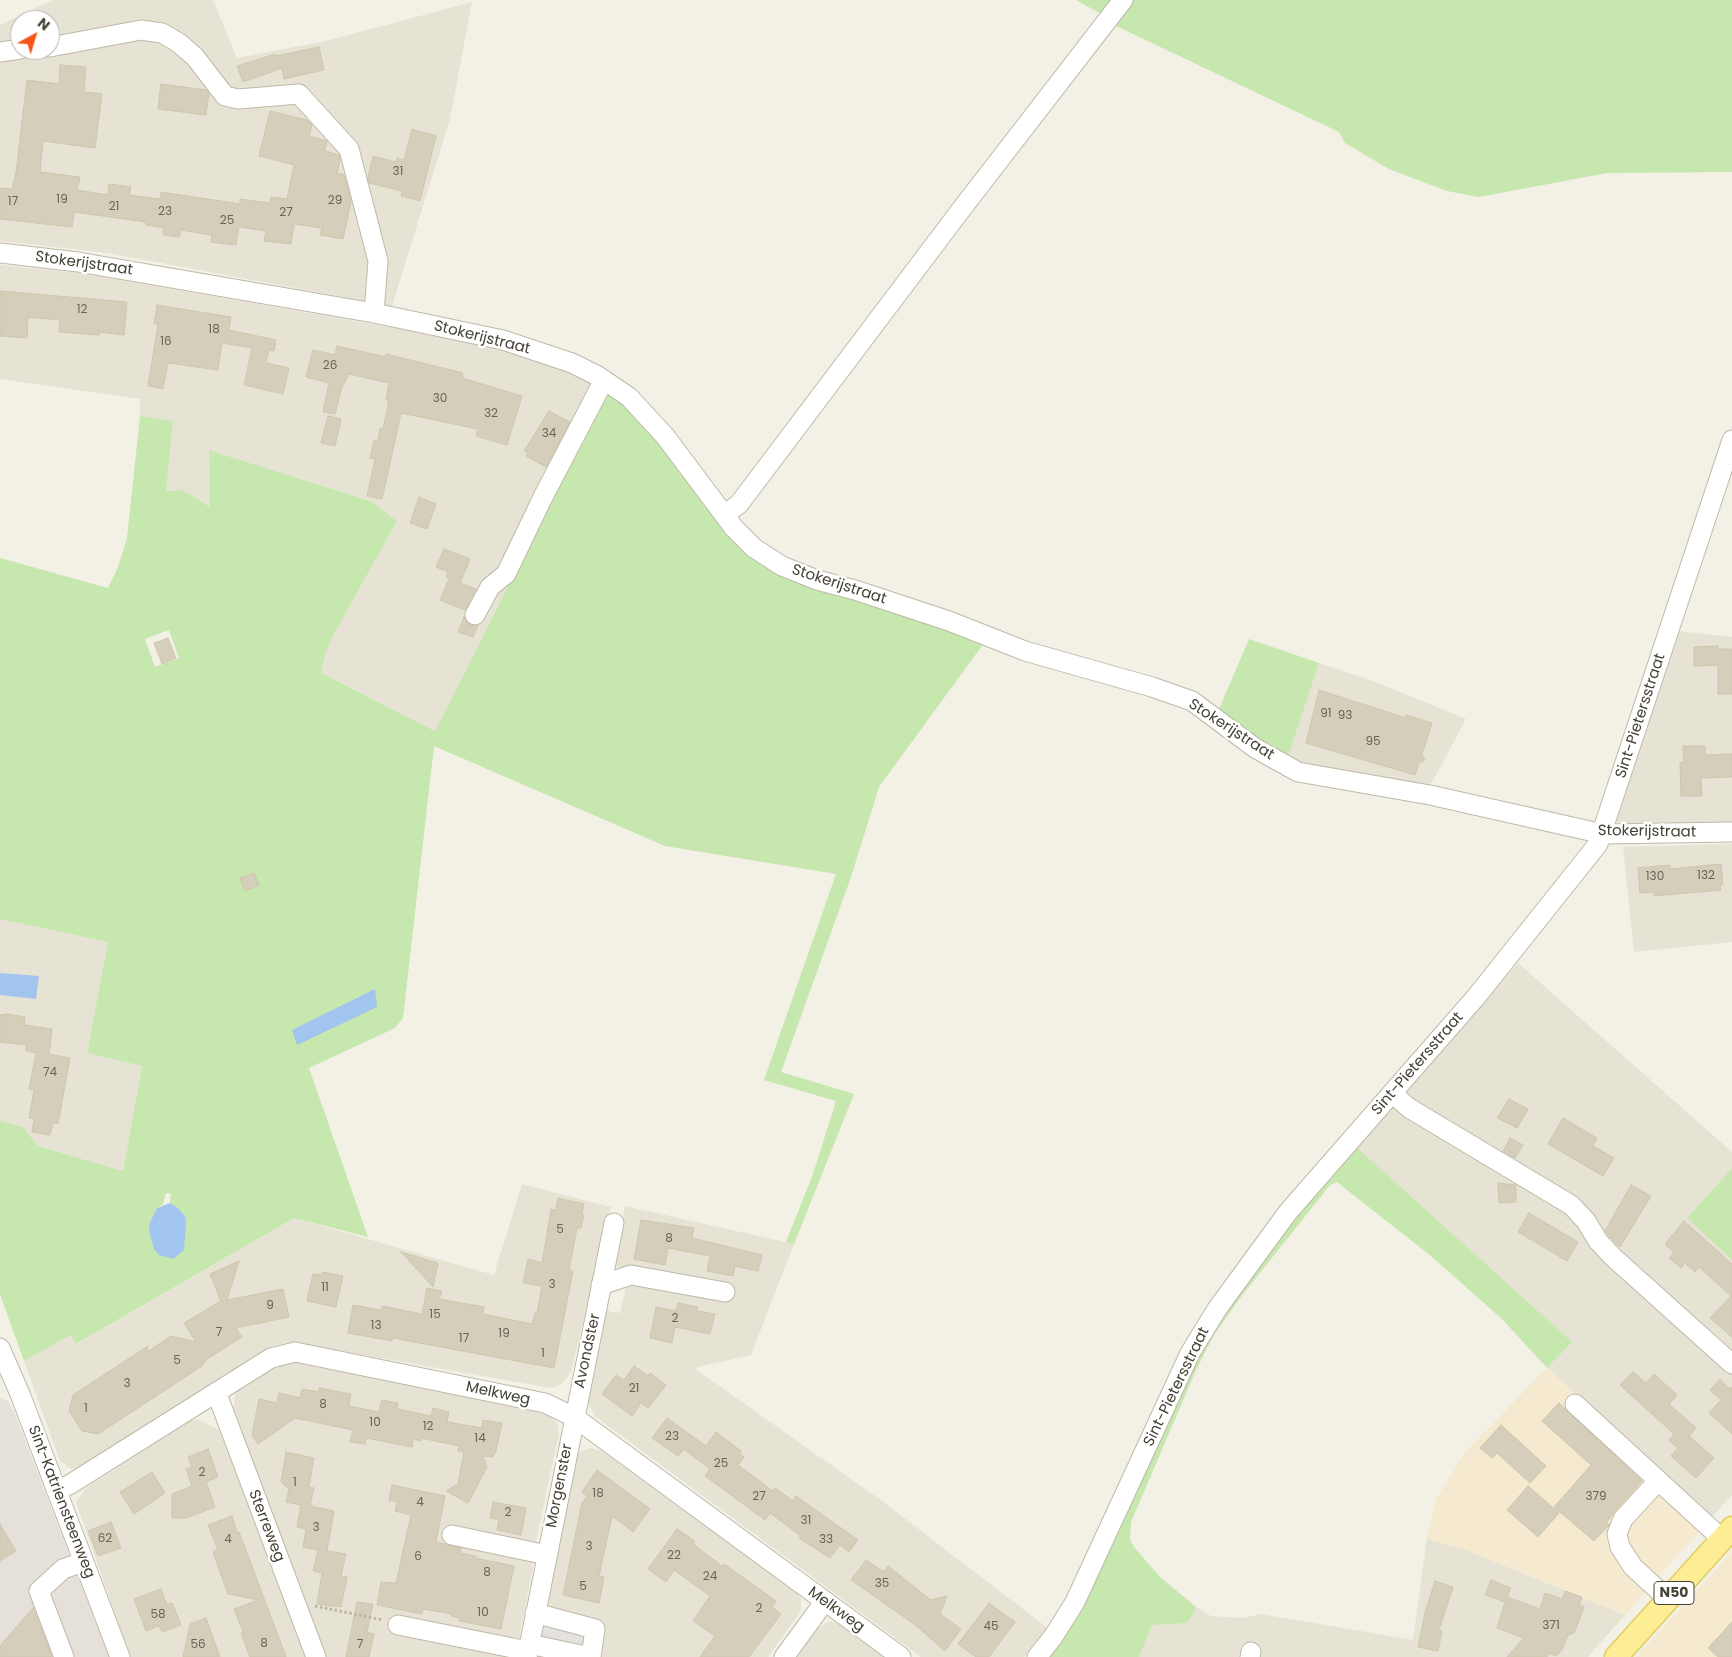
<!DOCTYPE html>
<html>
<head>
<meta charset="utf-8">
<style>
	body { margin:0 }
	#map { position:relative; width:1732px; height:1657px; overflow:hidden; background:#f3f0e6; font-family:Poppins,sans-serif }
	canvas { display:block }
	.north { position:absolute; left:10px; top:10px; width:50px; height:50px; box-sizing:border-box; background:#fff; border:1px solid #b5b3ae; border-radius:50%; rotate:39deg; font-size:14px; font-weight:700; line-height:20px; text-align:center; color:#454135 }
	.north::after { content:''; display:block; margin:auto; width:18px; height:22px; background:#f75718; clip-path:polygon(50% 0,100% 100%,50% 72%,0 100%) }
</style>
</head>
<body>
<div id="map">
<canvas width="1732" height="1657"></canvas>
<div class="north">N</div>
</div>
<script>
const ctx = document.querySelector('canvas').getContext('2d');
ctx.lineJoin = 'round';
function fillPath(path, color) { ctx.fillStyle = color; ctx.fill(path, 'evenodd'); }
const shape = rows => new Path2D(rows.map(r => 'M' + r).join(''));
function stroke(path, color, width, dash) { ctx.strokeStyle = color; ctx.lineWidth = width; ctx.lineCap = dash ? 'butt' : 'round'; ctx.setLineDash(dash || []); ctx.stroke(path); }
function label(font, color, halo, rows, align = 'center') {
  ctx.font = font + ' Poppins,sans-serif'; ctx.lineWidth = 5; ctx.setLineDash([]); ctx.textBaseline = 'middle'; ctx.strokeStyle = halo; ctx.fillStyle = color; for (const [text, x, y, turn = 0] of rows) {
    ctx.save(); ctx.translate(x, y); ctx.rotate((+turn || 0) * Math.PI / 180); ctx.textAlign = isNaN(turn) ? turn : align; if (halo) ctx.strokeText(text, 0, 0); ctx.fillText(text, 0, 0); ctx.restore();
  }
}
fillPath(shape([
	[53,0,213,0,237,58,326,41,472,2,450,119,392,306,108,253,0,241,0,25],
	[20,20,50,20,50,50,20,50],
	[0,265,80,273,498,346,568,372,606,392,435,731,321,673,326,651,333,636,397,521,370,501,209,450,210,507,183,490,165,491,173,422,140,416,140,399,0,379],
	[1679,631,1732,637,1732,826,1625,825,1615,821],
	[1319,663,1373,681,1466,719,1429,788,1322,770,1288,757],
	[1732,844,1732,942,1634,952,1623,847],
	[0,919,108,942,87,1053,142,1066,123,1171,38,1146,23,1127,0,1121],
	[1518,963,1732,1152,1732,1168,1687,1218,1732,1260,1732,1495,1711,1518,1547,1368,1571,1342,1353,1144],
	[522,1184,611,1207,571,1372,562,1384,551,1388,290,1342,269,1347,83,1466,71,1469,60,1461,24,1361,71,1335,77,1344,294,1218,494,1275],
	[625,1206,794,1244,751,1355,694,1368,882,1501,1049,1629,1024,1657,921,1657,596,1417,588,1404,604,1311,620,1313,630,1270,614,1266],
	[295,1362,324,1366,545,1412,557,1423,559,1433,535,1546,535,1557,518,1644,523,1657,326,1657,233,1412,235,1394,240,1388,279,1363],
	[198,1419,219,1430,307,1657,130,1657,76,1502,86,1488,190,1421],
	[591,1448,602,1451,797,1593,801,1600,801,1611,768,1657,598,1657,604,1625,556,1613,549,1606,545,1595,575,1457,581,1451],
	[1427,1538,1469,1551,1625,1615,1588,1657,1139,1657,1152,1625,1168,1623,1178,1624,1191,1618,1196,1607,1211,1616,1243,1618,1261,1614,1413,1640],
	[828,1622,836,1622,886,1657,796,1657,818,1628]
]), '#e6e3d4');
fillPath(shape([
	[1547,1368,1711,1518,1625,1615,1469,1551,1427,1538,1436,1499,1466,1451],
	[1732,1552,1732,1657,1636,1657]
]), '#f5ead0');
fillPath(shape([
	[0,1398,8,1401,15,1414,109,1657,0,1657]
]), '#e5e1da');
fillPath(shape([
	[1076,0,1118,0,1105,16],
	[1130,0,1732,0,1732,172,1607,173,1479,197,1447,191,1389,169,1345,143,1339,132,1110,23],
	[606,392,624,402,649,426,733,538,984,643,879,787,851,877,781,1072,854,1094,794,1244,786,1242,813,1174,836,1101,764,1080,836,874,665,846,434,746,403,1018,395,1028,309,1068,368,1237,294,1218,76,1344,71,1335,24,1361,0,1294,0,1121,23,1127,38,1146,123,1171,142,1066,87,1053,108,942,0,919,0,558,108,588,118,567,127,538,140,416,173,421,166,491,183,490,210,507,209,450,370,501,397,521,333,636,326,651,321,673,435,731],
	[169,630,179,658,155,667,145,639],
	[166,1193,171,1194,170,1203,178,1208,185,1216,185,1239,149,1224,157,1208,163,1204],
	[1249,639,1319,663,1288,757,1242,731,1219,709],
	[1353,1144,1572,1342,1547,1368,1503,1320,1431,1256,1337,1182,1330,1185,1240,1298,1214,1335,1197,1368,1131,1522,1130,1539,1134,1547,1160,1577,1196,1607,1191,1618,1186,1623,1152,1625,1139,1657,1045,1657,1188,1365,1230,1295],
	[1732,1168,1732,1260,1687,1218]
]), '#c6e7ae');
fillPath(shape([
	[540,1622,589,1633,586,1651,536,1640]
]), '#e3e2de');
fillPath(shape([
	[0,973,39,976,36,999,0,995],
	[375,989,377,1007,297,1045,292,1030],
	[170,1203,178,1208,185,1216,186,1224,184,1250,173,1259,159,1255,154,1249,150,1235,149,1224,157,1208]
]), '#a2c5ef');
const building = shape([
	[319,47,324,70,284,79,282,68,243,82,237,66,275,54,276,56,319,47],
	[60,65,86,67,84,92,102,94,95,148,43,141,40,172,80,177,77,190,108,195,109,184,131,187,129,195,160,199,161,192,240,204,240,199,270,203,271,197,287,199,294,165,259,156,270,111,307,120,312,125,309,136,327,141,325,151,339,155,340,160,337,173,344,175,351,201,343,239,320,235,322,228,294,224,291,244,264,241,266,231,239,227,236,245,211,242,212,235,181,230,179,237,163,235,164,228,146,225,146,222,74,212,72,227,0,219,0,188,12,189,16,173,27,80,59,84,60,65],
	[161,84,206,90,209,93,206,115,158,109,161,84],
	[412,129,436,136,420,201,401,196,402,191,369,183,368,177,373,156,396,162,397,158,404,160,412,129],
	[0,291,127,302,124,335,99,332,99,335,59,332,60,320,28,317,27,338,0,336,0,291],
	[157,305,231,317,229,330,276,340,274,351,269,350,266,363,289,368,283,394,244,385,252,348,222,343,218,370,168,363,163,389,148,386,158,324,154,324,157,305],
	[337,346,386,357,386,354,463,373,462,378,522,396,507,445,476,436,478,429,401,413,382,499,367,496,375,459,370,458,374,440,378,441,380,428,383,429,389,400,386,400,389,383,349,374,342,387,335,414,323,412,329,383,306,377,313,350,335,355,337,346],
	[549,411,570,422,546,467,526,456,528,452,524,451,549,411],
	[328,416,341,419,335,446,321,443,328,416],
	[419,497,436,504,427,529,410,523,419,497],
	[444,549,470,559,460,583,476,589,465,610,440,600,449,579,446,577,448,572,436,567,444,549],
	[464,617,469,625,478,625,473,637,458,632,464,617],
	[168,638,176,658,162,664,154,643,168,638],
	[1718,646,1718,649,1732,649,1732,694,1718,694,1718,665,1694,666,1694,647,1718,646],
	[1319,690,1406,718,1406,715,1432,723,1422,754,1425,760,1419,763,1415,775,1306,743,1319,690],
	[1683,746,1705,746,1705,755,1732,754,1732,777,1701,778,1702,796,1681,796,1680,763,1684,762,1683,746],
	[1721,864,1723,885,1720,885,1721,890,1654,896,1654,892,1640,893,1638,868,1670,865,1670,869,1721,864],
	[254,873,259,885,245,891,240,878,254,873],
	[7,1014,25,1017,24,1025,52,1029,49,1054,70,1058,58,1124,53,1123,50,1135,32,1132,34,1119,29,1118,34,1090,29,1089,36,1053,26,1051,26,1045,0,1042,0,1015,7,1014],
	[1509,1099,1528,1109,1517,1128,1497,1118,1509,1099],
	[1563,1118,1597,1138,1593,1146,1614,1158,1603,1176,1548,1144,1563,1118],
	[1510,1138,1523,1145,1515,1158,1503,1151,1510,1138],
	[1498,1183,1516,1185,1516,1202,1499,1203,1498,1183],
	[1631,1185,1651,1196,1620,1247,1605,1231,1631,1185],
	[558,1198,584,1204,582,1215,584,1215,581,1228,577,1228,569,1270,573,1271,554,1368,393,1338,392,1341,348,1333,353,1305,381,1310,382,1306,422,1314,427,1288,442,1291,439,1299,484,1307,483,1314,532,1324,535,1313,537,1313,542,1286,523,1283,528,1259,542,1263,551,1209,556,1210,558,1198],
	[1529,1213,1578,1242,1567,1261,1518,1232,1529,1213],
	[641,1220,694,1228,692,1238,762,1255,758,1271,735,1266,733,1276,707,1271,710,1256,668,1248,665,1265,634,1259,641,1220],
	[1684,1221,1732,1264,1732,1337,1710,1318,1731,1296,1699,1267,1695,1272,1685,1263,1681,1268,1669,1258,1674,1253,1665,1244,1684,1221],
	[401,1252,438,1263,433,1287,401,1252],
	[239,1261,227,1300,283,1289,289,1317,236,1328,242,1337,207,1359,202,1366,98,1434,82,1431,69,1411,73,1395,148,1346,147,1352,171,1336,196,1342,184,1323,221,1301,210,1274,239,1261],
	[322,1272,343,1276,336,1307,307,1301,313,1274,322,1275,322,1272],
	[678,1303,698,1307,697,1311,715,1314,710,1334,675,1327,672,1343,650,1338,656,1307,676,1311,678,1303],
	[634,1366,648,1376,650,1373,666,1385,648,1408,641,1403,632,1416,602,1394,616,1375,624,1380,634,1366],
	[1633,1372,1646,1383,1654,1374,1677,1395,1669,1404,1696,1428,1689,1436,1714,1458,1696,1478,1671,1456,1678,1448,1669,1440,1674,1434,1620,1385,1633,1372],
	[1720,1379,1730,1389,1732,1387,1732,1434,1709,1413,1721,1400,1710,1390,1720,1379],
	[319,1388,351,1394,349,1406,379,1412,382,1400,398,1403,397,1409,431,1416,433,1408,449,1412,447,1422,482,1428,483,1420,502,1423,496,1451,493,1457,483,1456,487,1467,468,1503,446,1491,458,1484,464,1452,458,1451,459,1446,421,1438,421,1441,413,1439,412,1447,366,1438,365,1444,350,1442,353,1430,295,1418,258,1444,252,1435,259,1399,277,1403,279,1393,300,1398,302,1389,319,1392,319,1388],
	[1559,1403,1642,1481,1615,1511,1607,1522,1609,1525,1594,1541,1554,1507,1591,1465,1542,1421,1559,1403],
	[667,1418,706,1446,716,1432,741,1451,739,1454,744,1457,738,1465,773,1491,775,1488,793,1501,796,1496,858,1540,849,1552,840,1545,830,1558,799,1538,801,1536,770,1513,765,1520,705,1476,710,1469,684,1449,678,1456,652,1438,667,1418],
	[1501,1425,1546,1466,1530,1483,1497,1453,1492,1458,1480,1448,1501,1425],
	[208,1449,218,1477,206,1482,215,1507,186,1518,172,1518,172,1494,192,1486,186,1469,192,1467,188,1457,208,1449],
	[286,1452,314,1458,309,1487,314,1488,310,1506,334,1511,327,1551,346,1554,341,1576,347,1577,341,1607,317,1604,322,1573,313,1571,318,1550,303,1547,306,1529,297,1527,301,1505,286,1502,289,1489,281,1482,286,1452],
	[597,1470,650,1509,633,1532,612,1516,599,1576,604,1577,599,1603,563,1595,582,1503,587,1496,582,1492,597,1470],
	[152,1472,165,1493,134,1514,120,1492,152,1472],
	[392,1485,445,1496,436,1542,461,1548,460,1553,476,1556,475,1558,514,1566,501,1629,459,1621,460,1618,451,1616,452,1614,423,1609,422,1614,377,1605,381,1582,396,1583,411,1515,395,1511,397,1502,389,1500,392,1485],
	[1528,1486,1559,1513,1538,1537,1507,1510,1528,1486],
	[493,1502,526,1508,521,1535,497,1530,499,1520,490,1518,493,1502],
	[232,1516,237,1533,239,1532,286,1657,250,1657,241,1633,244,1634,234,1609,258,1600,228,1594,213,1552,218,1550,208,1525,232,1516],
	[111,1522,121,1548,98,1556,88,1531,111,1522],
	[0,1524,16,1551,0,1561,0,1524],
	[677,1529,695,1541,693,1544,722,1566,724,1564,776,1601,772,1607,781,1614,749,1657,700,1657,715,1636,693,1621,710,1596,674,1570,666,1582,648,1569,677,1529],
	[866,1560,884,1572,888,1566,931,1600,947,1596,940,1614,961,1629,945,1651,914,1624,851,1580,866,1560],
	[1491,1580,1511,1588,1507,1597,1540,1609,1545,1593,1562,1599,1565,1591,1582,1597,1579,1605,1584,1607,1574,1633,1568,1635,1562,1650,1556,1656,1549,1653,1547,1657,1507,1657,1524,1638,1497,1628,1505,1602,1485,1595,1491,1580],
	[1435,1581,1453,1587,1439,1630,1442,1631,1438,1651,1418,1647,1425,1613,1435,1581],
	[161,1589,167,1605,172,1603,181,1625,162,1632,159,1626,146,1631,134,1599,161,1589],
	[357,1602,373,1604,367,1632,374,1634,369,1657,346,1657,357,1602],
	[989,1603,1015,1622,989,1657,976,1657,958,1644,989,1603],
	[33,1608,52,1657,0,1657,0,1646,33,1608],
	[206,1618,220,1657,183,1657,190,1624,206,1618],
	[1732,1622,1732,1657,1718,1657,1708,1648,1732,1622]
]);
fillPath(building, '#d4cebb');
stroke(building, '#cfc6ae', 1);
const minor = shape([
	[50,47,141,30,162,33,179,43,195,57,225,96,238,99,299,94,349,149,378,261,374,313],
	[0,52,20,49],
	[0,253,78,262,374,313,503,340,572,363,598,376,629,397,665,436,734,528,754,548,782,566,817,580,855,590,949,621,1025,651,1152,687,1192,701,1255,748,1298,772,1430,795,1603,834,1732,832],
	[724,515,739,504,960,211,1123,0],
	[475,615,490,587,506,574,543,497,604,380],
	[1392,1093,1409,1108,1571,1205,1586,1221,1598,1241,1613,1257,1732,1364],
	[601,1285,631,1275,725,1292],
	[0,1348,20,1394,120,1657],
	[217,1394,316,1657],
	[1575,1404,1722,1539],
	[1658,1481,1623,1519,1617,1534,1620,1547,1633,1567,1668,1599],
	[56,1490,69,1485,271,1358,295,1352,545,1403,574,1417,901,1657],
	[452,1535,547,1555],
	[398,1625,528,1651],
	[529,1644,591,1657,595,1629,535,1613],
	[64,1657,39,1591,63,1569,83,1562],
	[527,1657,614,1223],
	[784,1657,825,1601],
	[1037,1657,1053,1637,1075,1602,1190,1353,1217,1309,1288,1212,1476,997,1598,844,1732,440],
	[1250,1657,1251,1652]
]);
const major = shape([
	[1616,1657,1732,1528]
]);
stroke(minor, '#beb9a8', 21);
stroke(major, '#e2cd64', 25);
stroke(shape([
	[315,1606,383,1620]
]), '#bfb79a', 3, [2.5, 2.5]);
stroke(minor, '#fff', 19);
stroke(major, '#fded94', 22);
label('12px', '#696456', null, [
	["31",398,172],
	["19",62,200],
	["29",335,201],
	["17",13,202],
	["21",114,207],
	["23",165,212],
	["27",286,213],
	["25",227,221],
	["12",82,310],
	["18",214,330],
	["16",166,342],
	["26",330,366],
	["30",440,399],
	["32",491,414],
	["34",549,434],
	["91",1326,714],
	["93",1345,716],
	["95",1373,742],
	["132",1706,876],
	["130",1655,877],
	["74",50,1073],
	["5",560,1230],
	["8",669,1239],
	["3",552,1285],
	["11",325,1288],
	["9",270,1306],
	["15",435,1315],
	["2",675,1319],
	["13",376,1326],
	["7",219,1333],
	["19",504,1334],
	["17",464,1339],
	["1",543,1354],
	["5",177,1361],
	["3",127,1384],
	["21",634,1389],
	["8",323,1405],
	["1",86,1409],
	["10",375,1423],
	["12",428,1427],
	["23",672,1437],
	["14",480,1439],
	["25",721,1464],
	["2",202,1473],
	["1",295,1483],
	["18",598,1494],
	["27",759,1497],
	["379",1596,1497],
	["4",420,1503],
	["2",508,1513],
	["31",806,1521],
	["3",316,1528],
	["62",105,1539],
	["4",228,1540],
	["33",826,1540],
	["3",589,1547],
	["22",674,1556],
	["6",418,1557],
	["8",487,1573],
	["24",710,1577],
	["35",882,1584],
	["5",583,1587],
	["2",759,1609],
	["10",483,1613],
	["58",158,1615],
	["371",1551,1626],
	["45",991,1627],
	["8",264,1644],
	["56",198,1645],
	["7",360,1645]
]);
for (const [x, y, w] of [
	[1674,1593,40]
]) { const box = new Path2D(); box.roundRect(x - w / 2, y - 11.5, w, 23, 4); ctx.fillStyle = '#fff'; ctx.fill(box); stroke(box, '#454135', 1); }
label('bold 14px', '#454135', null, [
	["N50",1674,1593]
]);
label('15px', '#454135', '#fff', [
	["Stokerijstraat",84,264,8],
	["Stokerijstraat",482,338,14],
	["Stokerijstraat",839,585,18],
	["Sint-Pietersstraat",1641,716,-72],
	["Stokerijstraat",1231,730,33],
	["Stokerijstraat",1647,832,1],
	["Sint-Pietersstraat",1418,1064,-49],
	["Avondster",588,1351,-78],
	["Sint-Pietersstraat",1177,1387,-64],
	["Melkweg",498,1394,12],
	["Morgenster",560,1486,-79],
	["Sint-Katriensteenweg",61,1502,69],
	["Sterreweg",266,1526,69],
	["Melkweg",836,1610,36]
]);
</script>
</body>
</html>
